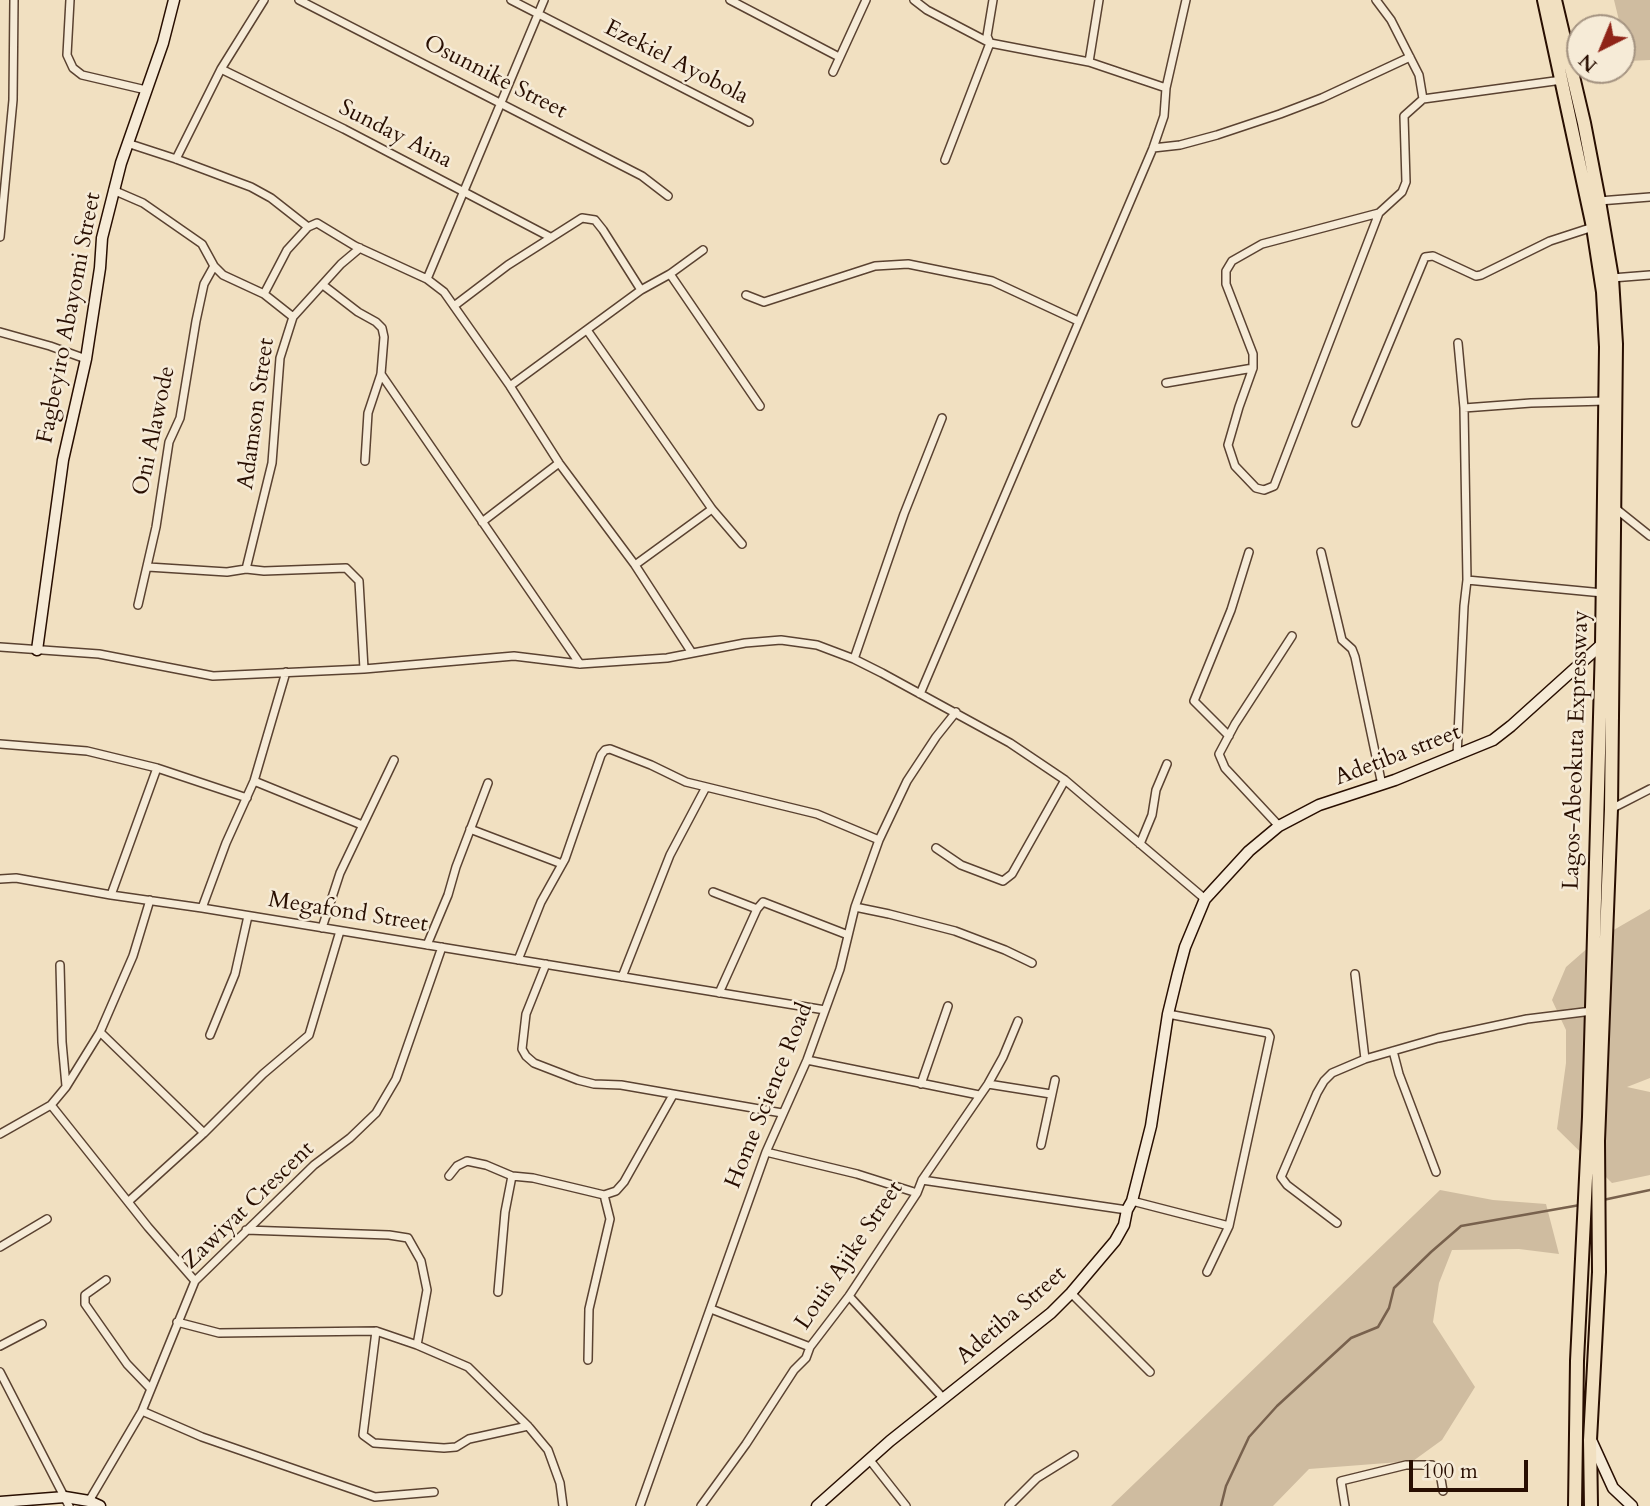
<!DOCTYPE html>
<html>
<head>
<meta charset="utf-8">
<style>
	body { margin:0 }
	#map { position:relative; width:1650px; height:1506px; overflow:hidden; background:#f1e0c1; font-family:Cardo,serif }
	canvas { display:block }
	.north { position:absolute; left:1566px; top:14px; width:70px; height:70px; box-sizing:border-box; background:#f6ebd7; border:2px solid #a49381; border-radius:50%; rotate:223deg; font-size:19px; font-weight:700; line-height:28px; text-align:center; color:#280e01 }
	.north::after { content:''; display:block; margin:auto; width:24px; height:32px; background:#8f2418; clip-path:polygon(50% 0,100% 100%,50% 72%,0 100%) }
	.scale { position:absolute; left:1409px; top:1460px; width:119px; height:32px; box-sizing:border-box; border:4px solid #280e01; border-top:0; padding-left:9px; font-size:21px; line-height:24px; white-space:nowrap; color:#280e01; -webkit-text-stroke:5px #f6ebd7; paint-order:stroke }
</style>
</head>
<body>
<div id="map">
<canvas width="1650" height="1506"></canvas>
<div class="north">N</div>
<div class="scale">100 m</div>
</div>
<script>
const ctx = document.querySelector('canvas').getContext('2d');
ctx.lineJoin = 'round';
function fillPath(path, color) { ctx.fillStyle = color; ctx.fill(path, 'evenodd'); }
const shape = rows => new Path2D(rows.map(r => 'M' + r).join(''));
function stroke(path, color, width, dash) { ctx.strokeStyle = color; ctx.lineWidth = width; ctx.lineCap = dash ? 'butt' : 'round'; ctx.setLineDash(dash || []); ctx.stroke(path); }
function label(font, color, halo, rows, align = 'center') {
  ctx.font = font + ' Cardo,serif'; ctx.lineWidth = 5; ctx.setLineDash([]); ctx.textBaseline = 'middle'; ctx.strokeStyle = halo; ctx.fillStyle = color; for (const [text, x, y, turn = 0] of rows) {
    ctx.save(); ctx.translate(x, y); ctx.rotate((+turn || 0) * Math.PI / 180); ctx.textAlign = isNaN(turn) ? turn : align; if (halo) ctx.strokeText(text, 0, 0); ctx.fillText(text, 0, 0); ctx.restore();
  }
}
fillPath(shape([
	[1614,0,1650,0,1650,60,1629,61],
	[1650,909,1650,1078,1627,1087,1650,1092,1650,1175,1612,1183,1557,1129,1566,1063,1566,1030,1552,1000,1566,967,1598,939],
	[1440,1190,1493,1200,1546,1204,1559,1254,1519,1249,1452,1250,1439,1283,1433,1322,1475,1387,1442,1440,1413,1461,1309,1469,1273,1506,1111,1506]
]), '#cfbca0');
stroke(shape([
	[1603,1200,1650,1190],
	[1221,1506,1226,1486,1249,1437,1277,1406,1351,1338,1378,1327,1389,1308,1394,1288,1431,1252,1461,1226,1580,1205]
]), '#78614d', 2.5);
const street = shape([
	[70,0,67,55,73,68,82,75,146,90],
	[299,0,642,176,668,196],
	[511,0,749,122],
	[730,0,839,57],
	[914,0,927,10,990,43,1089,62,1166,88],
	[1376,0,1391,20,1419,75,1423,99],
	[1089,62,1099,0],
	[221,69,344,129,550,237],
	[833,72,866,0],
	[127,143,176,159,251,187,271,198,308,227],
	[1153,148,1180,145,1217,135,1280,114,1322,98,1410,57],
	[176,159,221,69,264,0],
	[945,160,990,43,987,36,993,0],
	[113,190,143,203,202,244,214,266,223,275,264,294,293,317],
	[1599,201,1650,197],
	[1379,213,1262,244,1232,261,1226,271,1226,284,1253,354,1253,368,1239,407,1228,445,1235,466,1256,488,1264,490,1274,486,1379,213,1402,192,1406,182,1404,116,1423,99,1562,80],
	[0,237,13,100,14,0],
	[670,274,760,406],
	[1612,278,1650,275],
	[427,279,544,0],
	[323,285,358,312,376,322,382,328,384,337,381,374,368,413,365,461],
	[264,294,287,250,308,227,317,223,355,246,427,279,444,292,510,386,559,463,635,565,692,653],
	[746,295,764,302,875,266,908,264,992,281,1078,321],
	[454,306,508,265,582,218,595,220,603,230,641,290],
	[587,330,712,509,742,544],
	[0,332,50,346,86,359],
	[381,374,580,664],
	[1166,383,1253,368],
	[510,386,641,290,670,274,703,250],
	[1464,408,1531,403,1606,401],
	[1356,423,1425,257,1433,256,1476,276,1481,275,1550,241,1593,227],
	[1615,508,1650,536],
	[482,522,559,463],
	[1321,552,1342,640,1352,649,1355,657,1382,785],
	[635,565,712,509],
	[148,567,227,572,246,569,264,571,346,568,359,581,364,669],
	[246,569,272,463,280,358,293,317,341,264,360,248],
	[1467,580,1603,593],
	[138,605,156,527,169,442,180,418,196,321,204,284,214,266],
	[0,647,99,654,213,676,364,669,514,656,580,664,667,658,745,643,781,640,817,645,854,659,882,673,1010,743,1065,780,1205,899],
	[854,659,904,514,942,418],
	[920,694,1153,148,1164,116,1166,88,1186,0],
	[1229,736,1194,701,1231,610,1249,552],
	[0,744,87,751,157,768,247,798],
	[1457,756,1464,606,1467,580,1464,408,1458,343],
	[254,781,362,825],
	[1611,809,1650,789],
	[1279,826,1225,768,1219,754,1235,724,1292,636],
	[470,829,562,864],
	[1140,844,1152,815,1156,790,1167,764],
	[936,848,961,865,1003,881,1012,874,1065,780],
	[0,879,16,878,111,895,202,908,825,1010],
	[713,892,757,909],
	[111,895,157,768],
	[855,907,889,914,955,931,1005,950,1032,963],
	[202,908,226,843,254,781,286,672],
	[322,928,340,873,394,760],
	[427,945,448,895,456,867,488,783],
	[518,960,541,902,565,859,601,755,605,750,610,749,651,765,686,782,817,814,879,840],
	[546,964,526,1014,522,1049,526,1056,534,1063,578,1080,594,1084,621,1085,782,1113],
	[60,965,62,1042,66,1086],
	[1355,974,1365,1059],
	[622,977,670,855,706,787],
	[719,993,757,909,763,902,848,935],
	[1168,1014,1268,1033,1270,1037,1229,1226,1207,1272],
	[100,1032,204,1133],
	[210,1035,235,974,248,916],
	[1393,1051,1399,1074,1436,1172],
	[807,1060,979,1095],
	[921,1084,948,1006],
	[988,1084,1051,1094],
	[51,1105,148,1227,195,1281],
	[0,1134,51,1105,66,1087,100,1032,133,956,150,900],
	[1041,1145,1055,1080],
	[766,1152,857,1174,917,1193],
	[449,1176,457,1166,467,1161,486,1165,512,1176,533,1178,604,1195,616,1191,624,1182,673,1095],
	[922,1180,1127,1210],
	[129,1201,204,1133,263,1074,309,1035,340,931],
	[1132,1201,1229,1226],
	[1337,1223,1287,1185,1281,1177,1317,1093,1324,1081,1332,1073,1365,1059,1438,1038,1527,1019,1592,1011],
	[246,1230,389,1235,408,1238,421,1261,427,1290,417,1345],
	[0,1247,47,1219],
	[106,1280,85,1295,85,1304,127,1364,150,1388],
	[498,1292,505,1212,512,1176],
	[1071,1293,1150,1372],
	[849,1296,944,1399],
	[711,1309,810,1347],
	[177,1322,219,1333,376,1331,417,1345,468,1367,528,1426,548,1450,560,1483,563,1506],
	[376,1331,363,1435,374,1443,444,1448,456,1447,469,1439,528,1426],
	[0,1346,42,1324],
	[588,1360,589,1309,610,1219,604,1195],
	[0,1372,69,1506],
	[142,1411,202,1437,375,1497,434,1492],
	[869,1459,906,1506],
	[89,1501,142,1411,195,1281,314,1165,350,1138,376,1113,396,1079,442,947],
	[640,1506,766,1152,807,1060,840,969,855,907,879,840,907,781,936,737,956,712],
	[701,1506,746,1444,794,1370,806,1358,810,1347,849,1296,917,1193,922,1180,988,1084,1003,1057,1018,1021],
	[1009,1506,1037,1478,1074,1455],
	[1345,1506,1341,1481,1406,1465,1432,1465,1440,1473,1443,1491]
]);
const secondary = shape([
	[37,650,63,460,86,359,100,268,102,238,121,163,163,43,174,0],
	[1592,1442,1613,1488,1632,1506],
	[0,1502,65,1497,89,1501,100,1506],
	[817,1506,890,1441,1051,1313,1071,1293,1115,1241,1124,1225,1127,1210,1132,1201,1151,1126,1168,1014,1178,973,1185,947,1205,899,1249,851,1279,826,1319,805,1395,780,1493,740,1511,726,1602,644]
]);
const highway = shape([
	[1544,0,1593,227,1603,292,1606,347,1602,644,1589,1117,1577,1361,1575,1506],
	[1555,0,1584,123,1599,201,1612,278,1616,344,1611,809,1598,1141,1599,1272,1590,1440,1591,1506]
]);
stroke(street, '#5a4231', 10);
stroke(secondary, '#280e01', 13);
stroke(highway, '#280e01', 16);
stroke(street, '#f6ebd7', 7);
stroke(secondary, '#f6ebd7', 10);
stroke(highway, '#f1e0c1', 12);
label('23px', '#280e01', '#f6ebd7', [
	["Ezekiel Ayobola",676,63,27],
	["Osunnike Street",495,78,27],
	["Sunday Aina",395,135,27],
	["Fagbeyiro Abayomi Street",70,318,-79],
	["Adamson Street",257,414,-82],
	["Oni Alawode",155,431,-78],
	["Lagos-Abeokuta Expressway",1577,750,-88],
	["Adetiba street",1398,756,-21],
	["Megafond Street",348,913,9],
	["Home Science Road",770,1096,-68],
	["Zawiyat Crescent",249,1206,-44],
	["Louis Ajike Street",850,1256,-56],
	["Adetiba Street",1012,1316,-41]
]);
</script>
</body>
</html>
